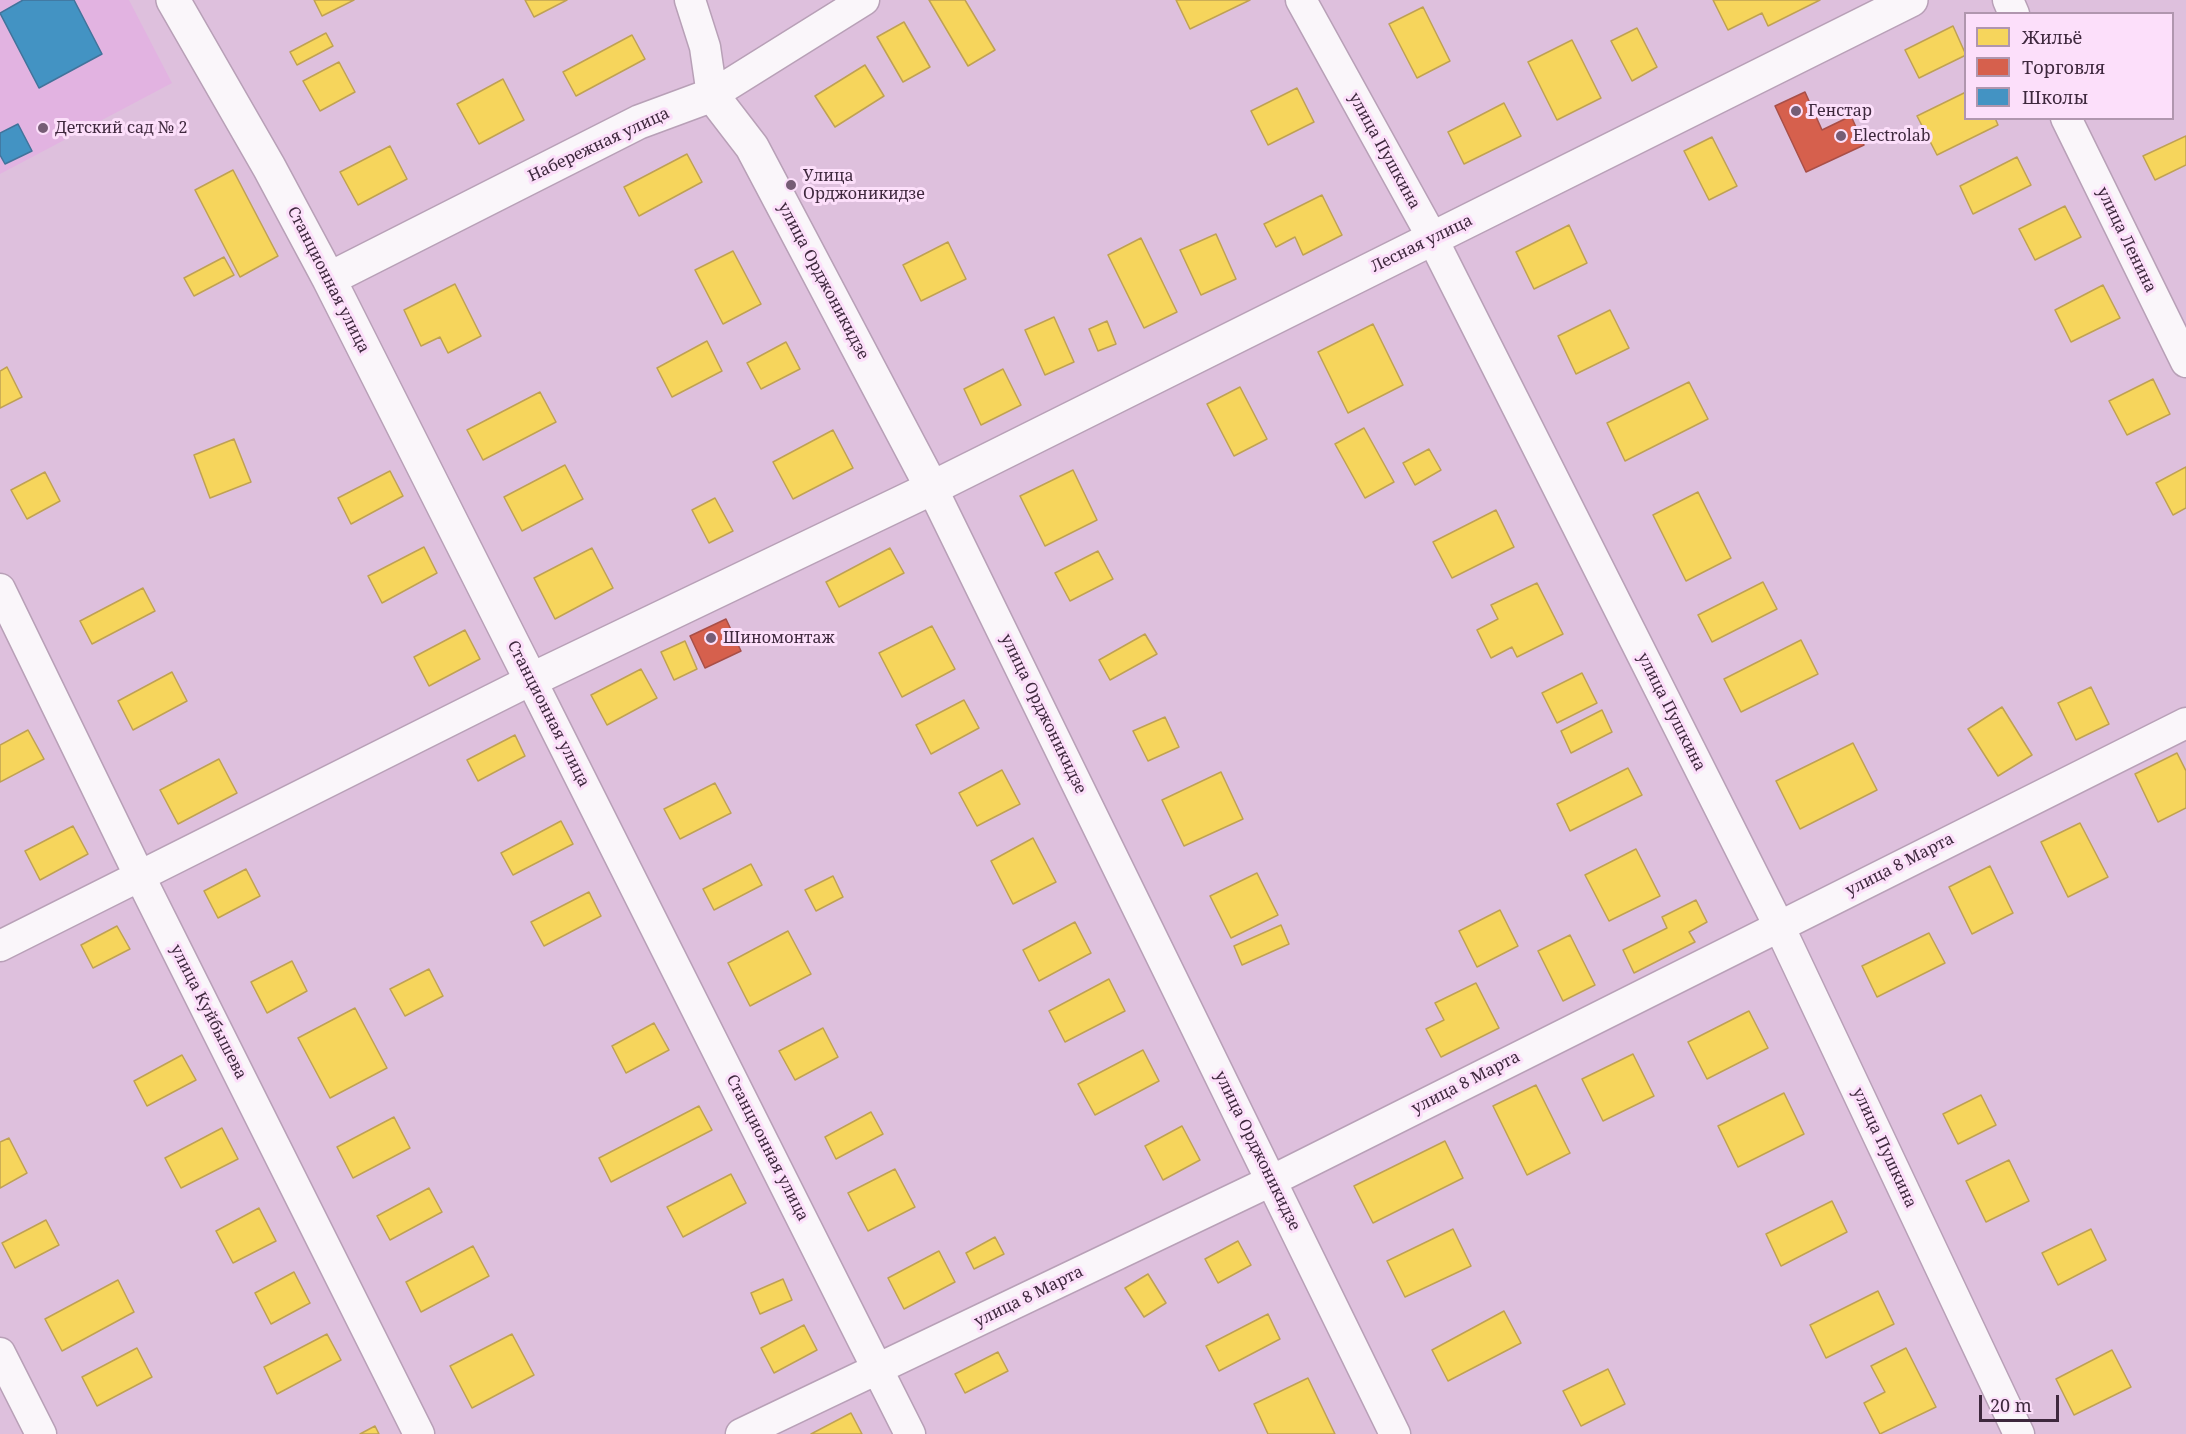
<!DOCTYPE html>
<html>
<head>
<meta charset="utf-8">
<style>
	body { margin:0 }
	#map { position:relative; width:2186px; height:1434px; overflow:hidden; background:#dec0dd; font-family:"Noto Serif",serif }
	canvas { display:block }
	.legend { position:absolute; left:1964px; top:12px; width:210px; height:108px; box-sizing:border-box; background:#fcdffa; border:2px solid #b096ae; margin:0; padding:8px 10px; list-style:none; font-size:18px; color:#3e283d }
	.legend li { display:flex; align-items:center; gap:12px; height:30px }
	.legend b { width:30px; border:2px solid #b096ae }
	.scale { position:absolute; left:1979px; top:1395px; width:80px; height:27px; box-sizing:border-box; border:3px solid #3e283d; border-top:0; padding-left:8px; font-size:18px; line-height:21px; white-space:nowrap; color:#3e283d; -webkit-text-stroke:4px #fcdffa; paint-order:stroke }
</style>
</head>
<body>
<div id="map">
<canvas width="2186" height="1434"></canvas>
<ul class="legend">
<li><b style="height:16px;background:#f6d55c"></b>Жильё</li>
<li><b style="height:16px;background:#d6604d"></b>Торговля</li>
<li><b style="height:16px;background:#4393c3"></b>Школы</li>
</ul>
<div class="scale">20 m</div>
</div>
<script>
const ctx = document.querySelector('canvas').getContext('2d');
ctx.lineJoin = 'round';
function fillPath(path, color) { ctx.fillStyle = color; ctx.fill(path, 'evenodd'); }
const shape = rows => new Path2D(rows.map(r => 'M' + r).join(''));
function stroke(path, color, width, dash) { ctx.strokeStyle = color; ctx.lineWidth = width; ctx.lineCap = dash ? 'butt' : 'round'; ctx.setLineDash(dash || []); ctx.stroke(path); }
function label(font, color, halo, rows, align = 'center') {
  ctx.font = font + ' "Noto Serif",serif'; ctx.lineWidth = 6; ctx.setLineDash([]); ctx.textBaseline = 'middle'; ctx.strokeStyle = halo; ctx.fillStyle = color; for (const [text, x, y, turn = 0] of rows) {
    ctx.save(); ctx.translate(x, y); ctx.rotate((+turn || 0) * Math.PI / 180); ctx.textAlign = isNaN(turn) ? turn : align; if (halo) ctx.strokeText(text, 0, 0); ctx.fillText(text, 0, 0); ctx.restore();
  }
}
fillPath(shape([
	[0,0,129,0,172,83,0,174]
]), '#e2b3e1');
const homes = shape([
	[314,0,354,0,322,16,314,0],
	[525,0,567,0,534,17,525,0],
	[929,0,965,0,995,50,968,66,929,0],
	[1176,0,1250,0,1190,29,1176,0],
	[1713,0,1820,0,1768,26,1762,13,1728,30,1713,0],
	[1423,7,1450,61,1417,78,1389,24,1423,7],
	[904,22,930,67,903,82,877,37,904,22],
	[1953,26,1966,55,1919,78,1905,50,1953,26],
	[1637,28,1657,67,1632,81,1611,41,1637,28],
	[326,33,333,46,297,65,290,52,326,33],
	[632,35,645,59,576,96,563,72,632,35],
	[1572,40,1601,98,1557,120,1528,62,1572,40],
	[339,62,355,92,320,111,303,81,339,62],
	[865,65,884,96,835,127,815,96,865,65],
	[503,79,524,120,479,144,457,104,503,79],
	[1297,88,1314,122,1268,145,1251,111,1297,88],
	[1966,92,1966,118,1995,118,1998,125,1937,155,1917,116,1966,92],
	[1504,103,1521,136,1464,164,1448,132,1504,103],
	[2186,136,2186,165,2155,180,2143,156,2186,136],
	[1712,137,1737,186,1709,200,1684,151,1712,137],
	[390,146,407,179,358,205,340,172,390,146],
	[687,154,702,182,639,216,624,187,687,154],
	[2017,157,2031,185,1973,214,1960,186,2017,157],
	[233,170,278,256,240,277,195,190,233,170],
	[1322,195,1342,235,1303,255,1295,237,1276,247,1264,224,1322,195],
	[2065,206,2081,237,2035,260,2019,229,2065,206],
	[1569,225,1587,263,1534,289,1516,252,1569,225],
	[1216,234,1236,279,1201,295,1180,250,1216,234],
	[1141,238,1177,312,1144,328,1108,255,1141,238],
	[948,242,966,279,921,301,903,265,948,242],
	[733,251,761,304,723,324,695,270,733,251],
	[224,257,234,275,194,296,184,278,224,257],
	[455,284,481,336,448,353,440,337,421,346,404,310,455,284],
	[2103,285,2120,318,2071,342,2055,310,2103,285],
	[1610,310,1629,348,1576,374,1558,336,1610,310],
	[1054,317,1074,362,1045,375,1025,330,1054,317],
	[1107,321,1116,344,1098,351,1089,329,1107,321],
	[1373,324,1403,385,1348,413,1318,352,1373,324],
	[707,341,722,371,672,397,657,368,707,341],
	[786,342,800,369,761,389,747,363,786,342],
	[7,367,22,397,0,408,0,371,7,367],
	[1003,369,1021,405,981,425,964,389,1003,369],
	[2153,379,2170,414,2127,435,2109,401,2153,379],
	[1689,382,1708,419,1625,461,1607,423,1689,382],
	[1240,387,1267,439,1234,456,1207,404,1240,387],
	[540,392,556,422,483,460,467,430,540,392],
	[1364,428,1394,482,1365,498,1335,444,1364,428],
	[833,430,853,468,793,499,773,462,833,430],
	[234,439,251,482,210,498,194,455,234,439],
	[1429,449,1441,470,1415,485,1403,463,1429,449],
	[565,465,583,499,522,531,504,497,565,465],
	[2186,467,2186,508,2173,515,2156,483,2186,467],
	[1073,470,1097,520,1045,546,1020,496,1073,470],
	[390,471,403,496,351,524,338,498,390,471],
	[45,472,60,501,27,519,11,490,45,472],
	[1698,492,1731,558,1686,581,1653,515,1698,492],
	[715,498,733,531,709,543,692,510,715,498],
	[1496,510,1514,547,1452,578,1433,542,1496,510],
	[424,547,437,573,382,603,368,576,424,547],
	[592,548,613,588,555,619,534,578,592,548],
	[890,548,904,573,839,607,826,582,890,548],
	[1098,551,1113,579,1070,601,1055,573,1098,551],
	[1763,582,1777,609,1712,642,1698,615,1763,582],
	[1537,583,1563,634,1517,657,1512,647,1491,658,1477,630,1498,619,1491,605,1537,583],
	[143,588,155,611,92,644,80,621,143,588],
	[932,626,955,669,902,697,879,653,932,626],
	[465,630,480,659,429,686,414,657,465,630],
	[1145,634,1157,654,1110,680,1099,660,1145,634],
	[1801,640,1818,674,1741,712,1724,679,1801,640],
	[685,641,697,669,674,680,661,652,685,641],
	[641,669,657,698,607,725,591,695,641,669],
	[172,672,187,701,133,730,118,701,172,672],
	[1582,673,1597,703,1557,723,1542,693,1582,673],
	[2091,687,2109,724,2076,740,2058,703,2091,687],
	[964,700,979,728,931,754,916,725,964,700],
	[2002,707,2032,755,1998,776,1968,729,2002,707],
	[1602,710,1612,732,1571,753,1561,731,1602,710],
	[1165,717,1179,747,1148,761,1133,731,1165,717],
	[28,730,44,759,0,782,0,745,28,730],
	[515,735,525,756,478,781,467,760,515,735],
	[1853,743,1877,790,1800,829,1776,781,1853,743],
	[2177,753,2186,771,2186,808,2158,822,2135,774,2177,753],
	[219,759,237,793,178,824,160,790,219,759],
	[1628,768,1642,795,1570,831,1557,804,1628,768],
	[1002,770,1020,804,977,826,959,793,1002,770],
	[1221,772,1243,819,1184,846,1162,800,1221,772],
	[715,783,731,813,680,839,664,809,715,783],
	[561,821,573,844,513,875,501,853,561,821],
	[2080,823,2108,877,2068,897,2041,842,2080,823],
	[73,826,88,854,40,880,25,851,73,826],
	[1033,838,1056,882,1013,904,991,861,1033,838],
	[1636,849,1660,896,1609,921,1585,875,1636,849],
	[751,864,762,885,714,910,703,889,751,864],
	[1990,866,2013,913,1972,934,1949,887,1990,866],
	[246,869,260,896,218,918,204,891,246,869],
	[1257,873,1278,915,1231,938,1210,896,1257,873],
	[833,876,843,897,816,911,805,890,833,876],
	[589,892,601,916,544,946,531,922,589,892],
	[1696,900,1707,922,1689,932,1695,942,1634,973,1623,950,1667,928,1662,917,1696,900],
	[1500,910,1518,946,1477,967,1459,931,1500,910],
	[1075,922,1091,953,1039,981,1023,950,1075,922],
	[1281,925,1289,944,1242,965,1234,946,1281,925],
	[117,926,130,949,93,968,81,945,117,926],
	[788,931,811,974,750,1006,728,963,788,931],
	[1929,933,1945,963,1877,997,1862,966,1929,933],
	[1570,935,1595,985,1563,1001,1538,951,1570,935],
	[292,961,307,991,267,1013,251,982,292,961],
	[429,969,443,996,405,1016,390,989,429,969],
	[1109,979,1125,1011,1065,1042,1049,1011,1109,979],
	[1476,983,1499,1028,1441,1057,1426,1029,1444,1020,1435,1003,1476,983],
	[355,1008,387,1068,330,1098,298,1038,355,1008],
	[1749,1011,1768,1048,1707,1079,1688,1042,1749,1011],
	[654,1023,669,1050,626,1073,612,1046,654,1023],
	[823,1028,838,1057,795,1080,779,1051,823,1028],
	[1143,1050,1159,1081,1095,1115,1078,1084,1143,1050],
	[1633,1054,1654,1096,1603,1121,1582,1079,1633,1054],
	[182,1055,196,1080,147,1106,134,1081,182,1055],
	[1536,1085,1570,1153,1527,1175,1493,1106,1536,1085],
	[1784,1093,1804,1134,1738,1167,1718,1126,1784,1093],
	[1981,1095,1996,1125,1958,1144,1943,1114,1981,1095],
	[699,1106,712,1130,611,1182,599,1158,699,1106],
	[871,1112,883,1134,836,1159,825,1137,871,1112],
	[394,1117,410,1148,353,1178,337,1147,394,1117],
	[1182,1126,1200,1160,1163,1180,1145,1146,1182,1126],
	[222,1128,238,1159,181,1188,165,1158,222,1128],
	[9,1138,27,1173,0,1188,0,1142,9,1138],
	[1445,1141,1463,1178,1373,1223,1354,1186,1445,1141],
	[2009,1160,2029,1201,1986,1222,1966,1181,2009,1160],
	[895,1169,915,1207,868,1231,848,1193,895,1169],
	[731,1174,746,1203,683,1237,667,1207,731,1174],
	[429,1188,442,1212,390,1240,377,1216,429,1188],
	[1832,1201,1847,1232,1781,1266,1766,1234,1832,1201],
	[259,1208,276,1241,233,1263,216,1231,259,1208],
	[46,1220,59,1245,15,1268,2,1243,46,1220],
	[1453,1229,1471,1266,1405,1297,1387,1261,1453,1229],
	[2091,1229,2106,1260,2058,1285,2042,1253,2091,1229],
	[995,1237,1004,1254,974,1269,966,1253,995,1237],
	[1238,1241,1251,1265,1218,1283,1205,1259,1238,1241],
	[473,1246,489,1276,421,1312,406,1282,473,1246],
	[939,1251,955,1282,904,1309,888,1278,939,1251],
	[294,1272,310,1303,271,1324,255,1293,294,1272],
	[1148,1274,1166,1303,1144,1317,1125,1288,1148,1274],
	[783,1279,792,1300,760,1314,751,1293,783,1279],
	[118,1280,134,1312,62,1351,45,1319,118,1280],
	[1878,1291,1894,1324,1826,1358,1810,1325,1878,1291],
	[1504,1311,1521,1343,1448,1381,1432,1350,1504,1311],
	[1268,1314,1280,1339,1219,1371,1206,1346,1268,1314],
	[804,1325,817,1350,774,1373,761,1348,804,1325],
	[327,1334,341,1360,277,1394,264,1367,327,1334],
	[512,1334,534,1375,472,1408,450,1366,512,1334],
	[137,1348,152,1377,97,1406,82,1377,137,1348],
	[1906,1348,1936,1407,1880,1434,1864,1403,1885,1392,1871,1366,1906,1348],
	[2112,1350,2131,1387,2074,1415,2056,1379,2112,1350],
	[998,1352,1008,1371,965,1393,955,1374,998,1352],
	[1608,1369,1625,1404,1581,1426,1563,1391,1608,1369],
	[1308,1378,1335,1434,1268,1434,1254,1404,1308,1378],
	[851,1413,862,1434,811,1434,851,1413],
	[375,1426,379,1434,360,1434,375,1426]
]);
fillPath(homes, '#f6d55c');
stroke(homes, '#bfa153', 1.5);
const shops = shape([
	[1805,92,1822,130,1851,116,1864,145,1806,172,1775,106,1805,92],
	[726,619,741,651,705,668,690,636,726,619]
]);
fillPath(shops, '#d6604d');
stroke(shops, '#a84f48', 1.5);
const schools = shape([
	[23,0,74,0,102,54,39,88,0,13,23,0],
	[18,124,32,151,5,164,0,155,0,133,18,124]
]);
fillPath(schools, '#4393c3');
stroke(schools, '#42739b', 1.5);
const street = shape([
	[690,0,705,47,712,95,864,0],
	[1301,0,1427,228,1779,926,2019,1434],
	[2008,0,2014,14],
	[2066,118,2186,362],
	[932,488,1395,1434],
	[0,589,140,877,419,1434],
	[0,946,531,680,910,1434],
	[0,1353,41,1434],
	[741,1434,1271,1181,2186,723]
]);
const secondary = shape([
	[173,0,269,167,329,279,531,680,932,488,1911,0],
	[329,279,639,122,712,95,752,147,932,488]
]);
stroke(street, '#b8a0b7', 33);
stroke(secondary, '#b8a0b7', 36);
stroke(street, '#faf6fa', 30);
stroke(secondary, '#faf6fa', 33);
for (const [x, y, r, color] of [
	[1796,111,6,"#765d75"],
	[43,128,6,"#765d75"],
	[1841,136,6,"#765d75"],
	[791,185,6,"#765d75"],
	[711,638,6,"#765d75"]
]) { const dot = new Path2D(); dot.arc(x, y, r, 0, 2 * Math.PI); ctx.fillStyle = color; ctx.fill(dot); stroke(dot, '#fcdffa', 2); }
label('16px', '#3e283d', '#fcdffa', [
	["Генстар",1808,111],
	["Детский сад № 2",55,128],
	["Electrolab",1853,136],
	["Улица",803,176],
	["Орджоникидзе",803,194],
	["Шиномонтаж",723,638]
], 'left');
label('16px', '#3e283d', '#fcdffa', [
	["Набережная улица",599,145,-25],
	["улица Пушкина",1384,151,61],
	["улица Ленина",2126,240,64],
	["Лесная улица",1422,244,-26],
	["Станционная улица",328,280,63],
	["улица Орджоникидзе",823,281,62],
	["улица Пушкина",1671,712,63],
	["Станционная улица",548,714,63],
	["улица Орджоникидзе",1043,714,64],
	["улица 8 Марта",1900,865,-27],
	["улица Куйбышева",208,1012,63],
	["улица 8 Марта",1466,1083,-27],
	["Станционная улица",767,1148,63],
	["улица Пушкина",1884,1148,65],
	["улица Орджоникидзе",1257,1151,64],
	["улица 8 Марта",1029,1297,-26]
]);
</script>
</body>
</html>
